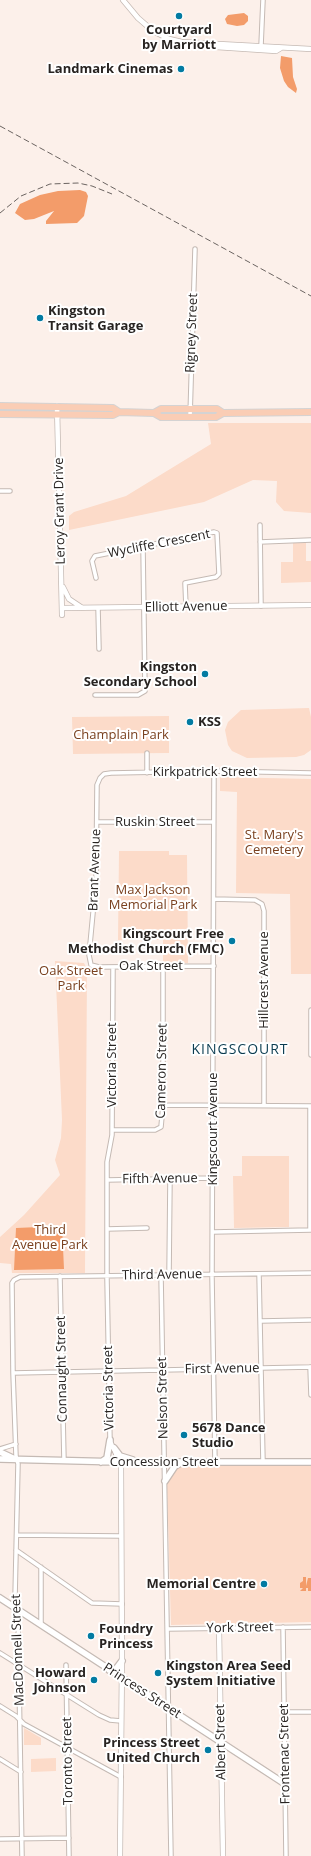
<!DOCTYPE html>
<html>
<head>
<meta charset="utf-8">
<style>
	body { margin:0 }
	canvas { display:block; background:#fcf0ea }
</style>
</head>
<body>
<canvas width="311" height="1856"></canvas>
<script>
const ctx = document.querySelector('canvas').getContext('2d');
ctx.lineJoin = 'round';
function fillPath(path, color) { ctx.fillStyle = color; ctx.fill(path, 'evenodd'); }
const shape = rows => new Path2D(rows.map(r => 'M' + r).join(''));
function stroke(path, color, width, dash) { ctx.strokeStyle = color; ctx.lineWidth = width; ctx.lineCap = dash ? 'butt' : 'round'; ctx.setLineDash(dash || []); ctx.stroke(path); }
function label(font, color, halo, rows, align = 'center') {
  ctx.font = font + ' "Open Sans",sans-serif'; ctx.lineWidth = 4; ctx.setLineDash([]); ctx.textBaseline = 'middle'; ctx.strokeStyle = halo; ctx.fillStyle = color; for (const [text, x, y, turn = 0] of rows) {
    ctx.save(); ctx.translate(x, y); ctx.rotate((+turn || 0) * Math.PI / 180); ctx.textAlign = isNaN(turn) ? turn : align; if (halo) ctx.strokeText(text, 0, 0); ctx.fillText(text, 0, 0); ctx.restore();
  }
}
fillPath(shape([
	[208,423,311,423,311,513,284,511,276,502,277,481,253,480,204,502,69,530,69,516,74,512,126,496,211,444],
	[293,543,306,543,306,561,311,561,311,582,281,583,281,562,293,562],
	[309,708,311,717,311,750,304,755,296,757,247,758,232,751,228,745,225,730,228,722,241,710],
	[169,716,169,753,73,754,72,717],
	[220,777,311,779,311,974,291,974,290,894,236,893,237,792,220,791],
	[119,851,169,851,169,855,187,855,188,963,163,963,163,940,118,940],
	[55,961,84,963,87,969,85,1273,12,1273,11,1264,0,1263,0,1237,24,1215,60,1175,55,1160,61,1138,62,1120],
	[242,1156,289,1156,289,1227,234,1228,233,1176,242,1176],
	[179,1466,311,1466,311,1622,171,1625,167,1484,177,1467],
	[24,1728,41,1738,41,1745,24,1745],
	[56,1758,56,1771,31,1772,31,1759]
]), '#fcdbc9');
fillPath(shape([
	[244,13,248,16,248,21,244,25,237,26,227,24,225,19,228,15],
	[281,56,292,58,293,77,297,89,296,93,288,87,284,81,280,68],
	[80,190,86,192,88,196,84,216,77,223,46,224,46,221,54,211,34,219,25,220,15,213,20,204,40,195,58,191],
	[62,1226,64,1269,14,1270,16,1228],
	[303,1577,306,1577,306,1586,308,1578,311,1578,311,1591,308,1591,308,1588,306,1588,306,1591,300,1591,303,1588,300,1588,300,1583,303,1581]
]), '#f39c6a');
const minor = shape([
	[261,46,263,0],
	[190,417,195,249],
	[0,491,10,491],
	[260,525,261,606],
	[260,542,311,540],
	[96,578,92,561,95,556,214,532,217,533,219,574,216,577,185,583,186,607],
	[98,608,99,649],
	[95,695,138,695,145,691,143,547],
	[147,753,147,773],
	[214,771,212,1277,215,1463],
	[97,822,213,822],
	[214,899,255,900,262,904,264,911,264,1105],
	[214,966,99,967,91,965,89,955,96,881,97,785,100,778,104,774,111,773,214,771,311,773],
	[113,967,112,1135,107,1162,107,1279,110,1440,119,1462],
	[311,1010,311,1055],
	[163,1105,311,1106],
	[112,1130,155,1130,161,1127,163,1105,163,966],
	[107,1180,213,1178],
	[107,1229,147,1228],
	[310,1230,310,1106],
	[213,1232,311,1230],
	[259,1274,263,1462],
	[161,1275,171,1856],
	[169,1275,170,1179],
	[60,1276,64,1461],
	[261,1321,311,1320],
	[310,1367,311,1395],
	[13,1373,311,1367],
	[0,1449,16,1444],
	[17,1535,121,1536],
	[16,1550,92,1603,122,1604],
	[41,1625,41,1567],
	[283,1627,286,1856],
	[168,1629,311,1627],
	[0,1653,99,1715,110,1720,121,1721],
	[66,1665,69,1856],
	[0,1706,16,1716,24,1724,121,1777],
	[284,1712,311,1712],
	[0,1759,21,1772],
	[0,1839,69,1838],
	[22,1856,18,1618,15,1598,18,1464,16,1456,13,1373,12,1283,14,1280,20,1277,311,1273]
]);
const tertiary = shape([
	[123,0,138,18,153,31,169,39,182,42,186,45,276,51,281,48],
	[182,42,311,49],
	[57,406,62,615],
	[63,587,69,599,81,607],
	[62,608,311,605],
	[119,1462,121,1465,122,1661,120,1856],
	[219,1628,223,1856]
]);
const secondary = shape([
	[114,1448,120,1456,133,1460],
	[0,1452,15,1459],
	[0,1459,123,1462,311,1462],
	[101,1462,107,1458,110,1440],
	[165,1481,175,1466,181,1463],
	[0,1598,285,1784],
	[109,1670,116,1669,122,1661]
]);
const primary = shape([
	[0,406,113,408,119,412],
	[154,413,161,417,216,417,223,413,311,412],
	[0,414,113,415,119,412,154,413,161,409,217,409,223,413]
]);
stroke(minor, '#c5bab4', 5.5);
stroke(tertiary, '#c5bab4', 6);
stroke(secondary, '#c5bab4', 8);
stroke(primary, '#d4d3d3', 8);
stroke(minor, '#fff', 3.5);
stroke(tertiary, '#fff', 4.5);
stroke(secondary, '#fff', 5.5);
stroke(primary, '#facdb5', 6);
stroke(shape([
	[0,126,311,296],
	[0,213,21,196,50,184,78,183,92,186,112,194]
]), '#6b6461', 1, [6, 3]);
for (const [x, y, r, color] of [
	[179,16,4,"#027ba2"],
	[181,69,4,"#027ba2"],
	[40,318,4,"#027ba2"],
	[205,674,4,"#027ba2"],
	[190,722,4,"#027ba2"],
	[232,941,4,"#027ba2"],
	[184,1435,4,"#027ba2"],
	[264,1584,4,"#027ba2"],
	[91,1636,4,"#027ba2"],
	[158,1673,4,"#027ba2"],
	[94,1680,4,"#027ba2"],
	[208,1750,4,"#027ba2"]
]) { const dot = new Path2D(); dot.arc(x, y, r, 0, 2 * Math.PI); ctx.fillStyle = color; ctx.fill(dot); stroke(dot, '#fff', 1.5); }
label('bold 13px', '#282422', '#fff', [
	["Courtyard",179,30,"center"],
	["by Marriott",179,45,"center"],
	["Landmark Cinemas",173,69],
	["Kingston",48,311,"left"],
	["Transit Garage",48,326,"left"],
	["Kingston",197,667],
	["Secondary School",197,682],
	["KSS",198,722,"left"],
	["Kingscourt Free",224,934],
	["Methodist Church (FMC)",224,949],
	["5678 Dance",192,1428,"left"],
	["Studio",192,1443,"left"],
	["Memorial Centre",256,1584],
	["Foundry",99,1629,"left"],
	["Princess",99,1644,"left"],
	["Kingston Area Seed",166,1666,"left"],
	["System Initiative",166,1681,"left"],
	["Howard",86,1673],
	["Johnson",86,1688],
	["Princess Street",200,1743],
	["United Church",200,1758]
], 'right');
label('13px', '#282422', '#fff', [
	["Rigney Street",192,333,-88],
	["Leroy Grant Drive",60,511,-91],
	["Wycliffe Crescent",159,544,-11],
	["Elliott Avenue",186,607,-1],
	["Kirkpatrick Street",205,772],
	["Ruskin Street",155,822],
	["Brant Avenue",95,870,-88],
	["Oak Street",151,966],
	["Hillcrest Avenue",264,980,-90],
	["Victoria Street",112,1065,-90],
	["Cameron Street",162,1071,-89],
	["Kingscourt Avenue",213,1129,-90],
	["Fifth Avenue",160,1179,-1],
	["Third Avenue",162,1275,-1],
	["Connaught Street",62,1369,-91],
	["First Avenue",222,1369,-1],
	["Victoria Street",109,1388,-91],
	["Nelson Street",163,1398,-91],
	["Concession Street",164,1462],
	["York Street",240,1628,-1],
	["MacDonnell Street",18,1650,-92],
	["Princess Street",142,1691,33],
	["Albert Street",221,1742,-91],
	["Frontenac Street",285,1754,-91],
	["Toronto Street",68,1761,-91]
]);
label('13px', '#7a411f', '#fff', [
	["Champlain Park",121,735],
	["St. Mary's",274,835],
	["Cemetery",274,850],
	["Max Jackson",153,890],
	["Memorial Park",153,905],
	["Oak Street",71,971],
	["Park",71,986],
	["Third",50,1230],
	["Avenue Park",50,1245]
]);
ctx.letterSpacing = '1px';
label('14px', '#0b3c50', '#fff', [
	["KINGSCOURT",240,1050]
]);
ctx.letterSpacing = '0px';
</script>
</body>
</html>
